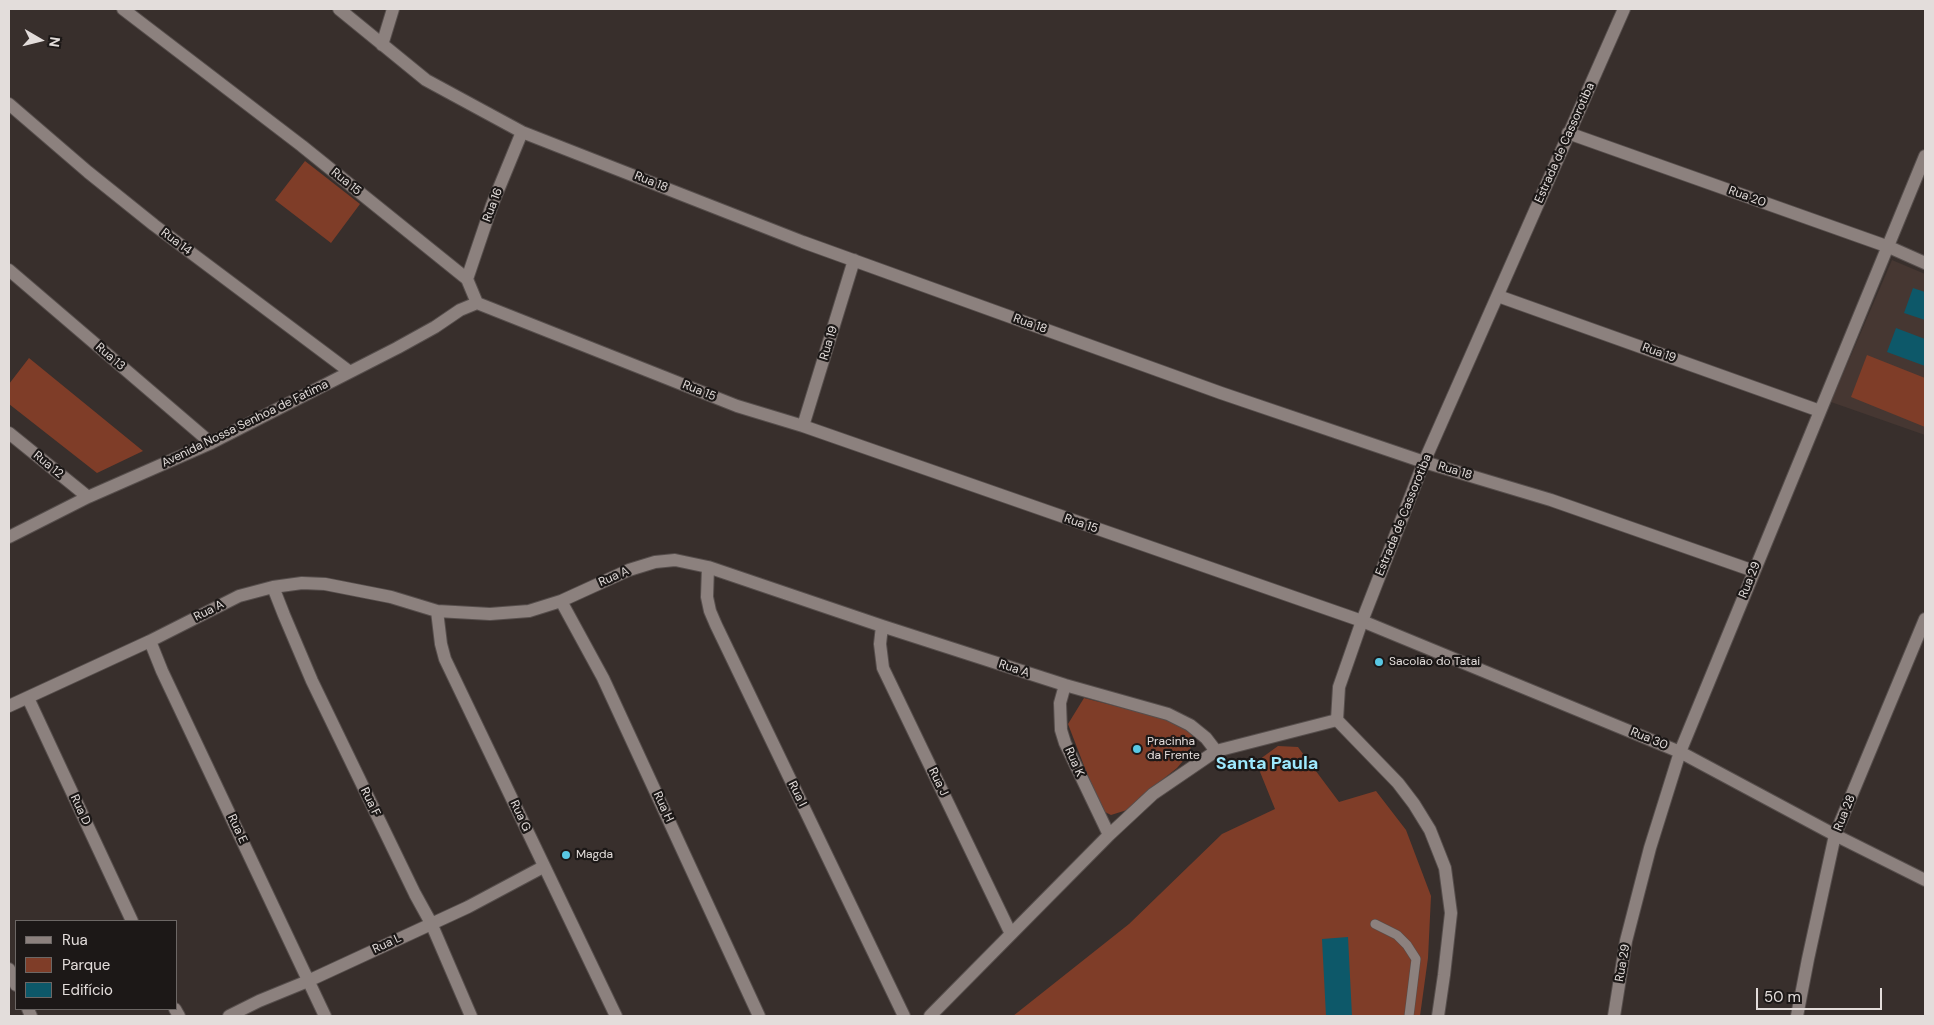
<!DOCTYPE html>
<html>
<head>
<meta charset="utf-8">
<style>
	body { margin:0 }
	#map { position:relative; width:1934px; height:1025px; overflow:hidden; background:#382f2c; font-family:"DM Sans",sans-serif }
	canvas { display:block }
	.frame { position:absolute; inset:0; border:10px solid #e3dddb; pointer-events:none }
	.legend { position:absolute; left:15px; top:920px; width:162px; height:90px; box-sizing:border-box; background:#1c1817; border:1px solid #6c6765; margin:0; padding:6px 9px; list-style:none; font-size:15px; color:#e3dddb }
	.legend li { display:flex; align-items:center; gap:10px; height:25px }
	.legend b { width:25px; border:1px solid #6c6765 }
	.north { position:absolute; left:15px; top:15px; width:50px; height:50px; -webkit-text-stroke:4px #1c1817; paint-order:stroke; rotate:98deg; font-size:14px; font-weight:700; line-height:20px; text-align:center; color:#e3dddb }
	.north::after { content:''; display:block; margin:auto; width:18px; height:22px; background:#e3dddb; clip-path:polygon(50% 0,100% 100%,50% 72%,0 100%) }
	.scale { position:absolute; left:1756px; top:988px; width:126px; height:22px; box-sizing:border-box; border:2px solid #e3dddb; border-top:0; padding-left:6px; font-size:15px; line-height:18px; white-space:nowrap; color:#e3dddb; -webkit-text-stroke:4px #1c1817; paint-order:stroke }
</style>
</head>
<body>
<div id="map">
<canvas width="1934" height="1025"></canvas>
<div class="frame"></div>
<ul class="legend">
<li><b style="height:6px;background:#8c817e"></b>Rua</li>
<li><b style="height:14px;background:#7f3d28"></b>Parque</li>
<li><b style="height:14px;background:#0d5869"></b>Edifício</li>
</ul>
<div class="north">N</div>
<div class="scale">50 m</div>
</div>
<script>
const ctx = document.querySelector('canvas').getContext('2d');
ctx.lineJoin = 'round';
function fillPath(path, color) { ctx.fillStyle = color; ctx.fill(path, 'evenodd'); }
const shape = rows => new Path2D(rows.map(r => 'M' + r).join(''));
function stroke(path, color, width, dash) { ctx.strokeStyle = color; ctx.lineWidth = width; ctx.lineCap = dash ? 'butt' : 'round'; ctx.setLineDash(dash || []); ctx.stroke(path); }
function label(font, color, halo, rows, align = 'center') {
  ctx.font = font + ' "DM Sans",sans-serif'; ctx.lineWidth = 4.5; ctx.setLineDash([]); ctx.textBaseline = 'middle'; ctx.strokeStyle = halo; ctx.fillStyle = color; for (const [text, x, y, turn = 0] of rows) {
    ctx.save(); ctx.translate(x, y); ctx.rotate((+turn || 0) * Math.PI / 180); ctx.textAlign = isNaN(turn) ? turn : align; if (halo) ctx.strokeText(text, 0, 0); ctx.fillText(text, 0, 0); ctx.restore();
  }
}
fillPath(shape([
	[1892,260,1925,274,1925,435,1831,402]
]), '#463732');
fillPath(shape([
	[305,161,360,204,331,243,275,200],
	[1867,355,1925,378,1925,427,1851,397],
	[29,358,143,451,97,473,9,404,9,384],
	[1084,698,1185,724,1194,739,1188,755,1177,768,1148,791,1130,809,1111,815,1101,810,1068,724],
	[1278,746,1298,747,1339,802,1376,791,1406,830,1431,896,1428,958,1420,1016,1013,1016,1129,924,1222,834,1275,809,1256,762]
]), '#7f3d28');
fillPath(shape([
	[1913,288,1925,292,1925,320,1904,313],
	[1896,328,1925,339,1925,366,1887,352],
	[1348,937,1352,1016,1326,1016,1322,939]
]), '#0d5869');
const service = shape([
	[1375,924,1397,935,1407,945,1416,959,1409,1016]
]);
const minor = shape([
	[123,9,302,146,467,279,477,303,737,406,803,426,1362,621,1680,752,1835,835,1925,880],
	[339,9,426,80,522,132,803,242,1221,393,1424,462,1551,500,1754,571],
	[382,45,393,9],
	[9,104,88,172,154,225,350,372],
	[1568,133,1889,247,1925,263],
	[9,270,211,443],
	[467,279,492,205,522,132],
	[1498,296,1820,411],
	[803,426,854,260],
	[9,433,88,497],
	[9,537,88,497,211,443,397,348,435,327,460,310,477,303],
	[708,567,707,597,710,611,716,625,904,1016],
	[273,587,284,615,312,681,415,894,431,923,471,1016],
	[561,601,603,678,759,1016],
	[437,611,441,644,445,659,616,1016],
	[882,626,880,644,883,668,1011,934],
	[150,641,162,671,325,1016],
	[1065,685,1060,703,1061,730,1065,743,1109,835],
	[28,698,132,921],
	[9,706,150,641,239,596,273,587,302,583,325,584,391,597,437,611,490,614,529,611,561,601,629,570,655,562,675,560,708,567,882,626,1065,685,1168,714,1190,725,1206,738,1216,751],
	[9,969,16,985],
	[28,1009,31,1016],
	[175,1009,179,1016],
	[229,1016,259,1001,308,981,468,907,543,867],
	[930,1016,1109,835,1153,794,1216,751,1337,720],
	[1614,1016,1626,941,1650,848,1680,752,1925,156],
	[1797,1016,1808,959,1835,835,1925,619]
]);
const secondary = shape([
	[1438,1016,1444,975,1451,913,1445,868,1430,830,1414,804,1398,783,1337,720,1339,687,1362,621,1424,462,1624,9]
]);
stroke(service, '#564e4c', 10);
stroke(minor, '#564e4c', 14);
stroke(secondary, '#564e4c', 14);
stroke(service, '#8c817e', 9);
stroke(minor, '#8c817e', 12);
stroke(secondary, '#8c817e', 12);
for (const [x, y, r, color] of [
	[1379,662,5,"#59c8e4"],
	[1137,749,5,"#59c8e4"],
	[566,855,5,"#59c8e4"]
]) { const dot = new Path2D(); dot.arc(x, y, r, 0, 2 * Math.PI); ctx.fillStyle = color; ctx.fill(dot); stroke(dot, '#1c1817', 2); }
label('12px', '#e3dddb', '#1c1817', [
	["Estrada de Cassorotiba",1565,143,-66],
	["Rua 15",346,182,39],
	["Rua 18",651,182,22],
	["Rua 20",1747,197,20],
	["Rua 16",493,205,-69],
	["Rua 14",176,242,37],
	["Rua 18",1030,324,20],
	["Rua 19",829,343,-73],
	["Rua 19",1659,353,20],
	["Rua 13",110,357,41],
	["Rua 15",699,391,22],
	["Avenida Nossa Senhoa de Fatima",245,424,-26],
	["Rua 12",48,465,39],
	["Rua 18",1455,471,17],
	["Estrada de Cassorotiba",1404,515,-68],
	["Rua 15",1081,524,19],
	["Rua A",614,577,-24],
	["Rua 29",1750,580,-68],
	["Rua A",209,611,-27],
	["Rua A",1014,669,18],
	["Rua 30",1649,739,22],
	["Rua K",1074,762,66],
	["Rua J",938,782,64],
	["Rua I",797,794,64],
	["Rua F",370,802,64],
	["Rua H",663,807,65],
	["Rua D",80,810,65],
	["Rua 28",1845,813,-68],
	["Rua G",520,816,65],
	["Rua E",237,829,65],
	["Rua L",387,944,-25],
	["Rua 29",1623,963,-80]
]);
label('12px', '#e3dddb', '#1c1817', [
	["Sacolão do Tatai",1389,662],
	["Pracinha",1147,742],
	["da Frente",1147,756],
	["Magda",576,855]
], 'left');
label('bold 18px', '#9de9fe', '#1c1817', [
	["Santa Paula",1267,764]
]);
</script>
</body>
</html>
